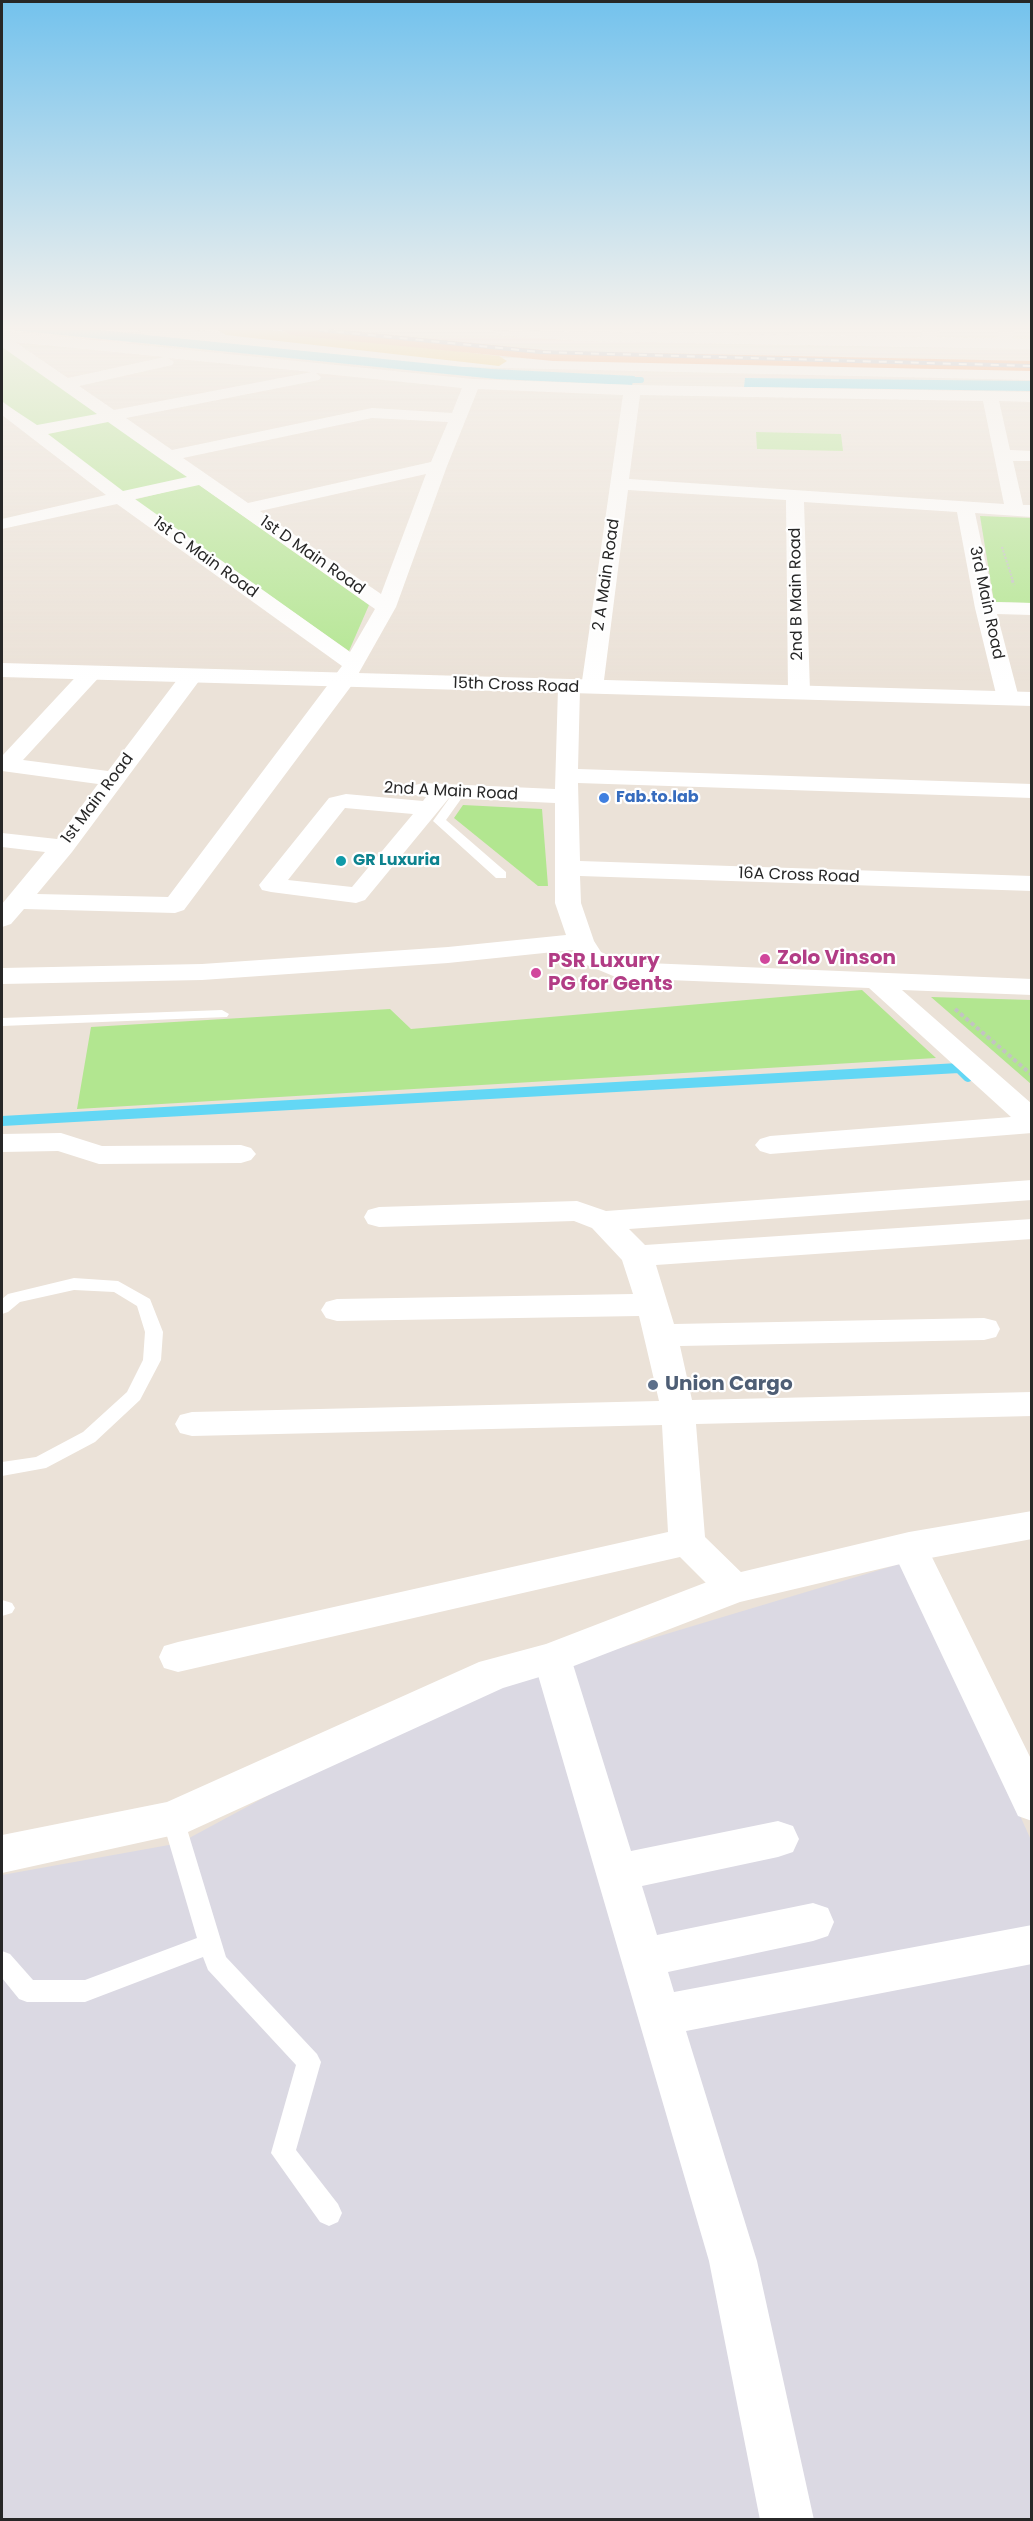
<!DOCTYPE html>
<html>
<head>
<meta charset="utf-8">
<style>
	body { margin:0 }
	#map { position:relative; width:1033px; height:2521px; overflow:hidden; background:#ebe2d8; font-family:Poppins,sans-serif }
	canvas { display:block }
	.frame { position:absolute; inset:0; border:3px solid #272727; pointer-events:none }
</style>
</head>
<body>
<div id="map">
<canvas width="1033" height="2521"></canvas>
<div class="frame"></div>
</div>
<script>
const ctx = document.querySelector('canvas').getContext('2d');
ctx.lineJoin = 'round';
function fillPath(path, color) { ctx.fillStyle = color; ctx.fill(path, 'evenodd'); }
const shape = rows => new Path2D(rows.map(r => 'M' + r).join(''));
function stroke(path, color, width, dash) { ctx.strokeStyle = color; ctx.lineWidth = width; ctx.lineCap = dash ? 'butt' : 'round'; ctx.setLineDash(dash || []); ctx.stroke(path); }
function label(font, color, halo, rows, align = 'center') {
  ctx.font = font + ' Poppins,sans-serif'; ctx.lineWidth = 4.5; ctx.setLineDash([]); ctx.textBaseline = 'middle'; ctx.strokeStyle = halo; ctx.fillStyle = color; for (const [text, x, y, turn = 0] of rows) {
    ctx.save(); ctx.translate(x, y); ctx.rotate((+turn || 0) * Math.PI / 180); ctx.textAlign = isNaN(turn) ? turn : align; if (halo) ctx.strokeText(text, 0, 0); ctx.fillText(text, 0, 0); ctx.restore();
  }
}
fillPath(shape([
	[906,1562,1031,1840,1031,2519,2,2520,2,1875,180,1843,493,1674,573,1662]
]), '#dbd9e3');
fillPath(shape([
	[2,346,101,415,36,427,2,401],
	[107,419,191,477,123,492,42,433],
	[756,432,841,434,843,451,757,449],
	[198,484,369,605,349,651,133,500],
	[980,516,1031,518,1031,603,994,602],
	[463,805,542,809,548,886,538,886,454,818],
	[862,990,936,1058,77,1109,91,1027,390,1009,411,1029],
	[931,997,1031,1000,1031,1084]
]), '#b2e690');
fillPath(shape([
	[13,330,98,330,491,369,635,376,632,385,496,379],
	[745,378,1032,381,1031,391,744,387]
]), '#63d7f5');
stroke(shape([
	[620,380,641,380]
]), '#63d7f5', 6);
stroke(shape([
	[2,1121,959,1068,968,1077]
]), '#63d7f5', 10);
stroke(shape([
	[1002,547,1013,581]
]), '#c3c3c3', 2, [2, 1.5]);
stroke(shape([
	[1012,580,1014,585]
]), '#c3c3c3', 3, [3, 2]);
stroke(shape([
	[955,1009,1032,1075]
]), '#c3c3c3', 4, [4, 3]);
fillPath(shape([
	[460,788,466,792,446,820,506,872,506,878,496,878,433,821,456,789,460,788],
	[222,1010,229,1014,227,1017,2,1026,2,1018,222,1010],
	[74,1278,118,1281,150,1299,163,1332,161,1360,140,1400,95,1442,46,1468,2,1476,2,1462,36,1457,83,1432,127,1392,143,1360,145,1332,137,1306,114,1292,74,1290,20,1302,8,1312,2,1314,2,1299,8,1294,74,1278],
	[2,1600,12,1603,15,1608,12,1613,2,1616,2,1600],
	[173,1810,181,1812,184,1819,226,1957,317,2054,321,2062,296,2150,338,2204,342,2213,338,2222,329,2226,320,2222,271,2153,296,2065,208,1970,203,1957,85,2002,27,2002,19,1999,2,1978,2,1951,10,1954,33,1980,85,1980,197,1938,162,1819,165,1812,173,1810]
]), '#fff');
fillPath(shape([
	[923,330,939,330,933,345,927,347,919,342,923,330],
	[998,330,1014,330,1010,347,998,347,996,344,998,330],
	[2,331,472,379,632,385,1032,392,1032,402,999,401,1010,450,1032,451,1032,461,1013,461,1023,505,1032,505,1032,517,975,513,994,602,1032,603,1032,615,997,614,1019,698,1016,703,1008,705,1000,703,997,698,975,608,957,512,804,502,810,692,807,697,799,698,791,697,788,692,786,500,628,490,603,688,600,693,584,693,581,688,623,395,478,389,447,466,396,607,352,685,184,910,175,913,24,909,11,924,2,927,2,904,45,852,2,847,2,833,57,839,98,784,2,771,2,756,84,668,100,668,103,673,23,760,108,771,183,672,191,671,199,672,202,677,72,852,37,894,168,897,342,666,117,504,2,529,2,519,106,495,2,415,2,402,37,425,97,414,2,347,2,331],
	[15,342,165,357,68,378,15,342],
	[168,358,312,372,114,410,79,386,172,365,174,362,168,358],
	[316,373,462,388,452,413,372,408,172,450,126,418,319,380,321,377,316,373],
	[640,395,983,401,1004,504,629,479,640,395],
	[372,418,448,422,431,462,248,503,183,458,372,418],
	[108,422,162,460,187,477,123,491,48,434,108,422],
	[426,474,381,594,260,511,426,474],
	[199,485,375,609,350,652,135,499,199,485],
	[569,682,577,683,580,688,578,769,1032,784,1032,798,578,783,580,861,1032,876,1032,891,580,876,581,903,594,941,601,952,623,962,1032,979,1032,995,902,990,1032,1104,1032,1133,770,1154,760,1151,755,1145,760,1139,770,1136,1011,1117,869,988,618,978,582,963,573,950,448,963,202,980,2,984,2,968,202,964,448,947,566,935,555,903,555,803,449,798,365,900,356,903,271,892,262,890,259,885,329,798,346,794,423,801,426,797,415,795,411,790,415,785,423,783,555,789,558,688,561,683,569,682],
	[345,808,413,814,352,887,288,880,345,808],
	[61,1133,102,1146,241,1145,251,1148,256,1154,251,1160,241,1163,99,1164,58,1151,2,1152,2,1134,61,1133],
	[1032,1180,1032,1200,629,1229,645,1245,1032,1219,1032,1239,656,1265,674,1324,984,1318,996,1321,1000,1329,996,1337,984,1340,680,1346,692,1400,1032,1392,1032,1416,696,1424,705,1537,747,1578,753,1588,747,1598,734,1602,721,1598,680,1557,178,1672,164,1668,159,1657,164,1646,178,1642,668,1532,662,1425,192,1436,180,1433,175,1424,180,1415,192,1412,659,1401,639,1316,337,1321,326,1318,321,1310,326,1302,337,1299,633,1294,622,1260,592,1228,574,1221,379,1227,368,1224,364,1217,368,1210,379,1207,577,1201,606,1211,1032,1180],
	[909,1533,922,1537,927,1547,1032,1761,1032,1821,1018,1816,891,1547,896,1537,909,1533],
	[552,1643,566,1647,571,1658,631,1851,778,1821,793,1826,799,1839,793,1852,778,1857,642,1886,657,1935,813,1903,828,1908,834,1922,828,1936,813,1941,668,1972,674,1992,1032,1925,1032,1964,686,2031,757,2261,814,2520,760,2520,709,2261,533,1658,538,1647,552,1643]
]), '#fff');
fillPath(shape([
	[138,330,197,330,463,357,1032,370,1032,380,463,367,146,335,138,330],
	[493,330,1032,339,1032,349,583,341,501,335,493,330],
	[2,663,1032,692,1032,706,2,677,2,663],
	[1032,1511,1032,1539,909,1562,740,1602,566,1669,503,1688,188,1832,2,1873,2,1835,167,1802,479,1662,546,1644,720,1577,909,1532,1032,1511]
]), '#fff');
fillPath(shape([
	[218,330,271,330,499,356,507,361,499,366,226,335,218,330]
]), '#f8c74f');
fillPath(shape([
	[282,330,342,330,553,351,1032,361,1032,371,553,361,290,335,282,330]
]), '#ff914f');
const rail = shape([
	[320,330,540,352,1032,366]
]);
stroke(rail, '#9aa0b3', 4);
stroke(rail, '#fff', 2, [8]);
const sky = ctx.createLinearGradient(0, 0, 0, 683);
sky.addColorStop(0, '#73c2ed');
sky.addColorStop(0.48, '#f6f2ed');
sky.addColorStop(1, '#f6f2ed00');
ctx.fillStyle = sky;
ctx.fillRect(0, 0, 1033, 683);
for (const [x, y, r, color] of [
	[604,798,6,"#3f7fe0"],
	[341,861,6,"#0f9aa8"],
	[765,959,6,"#d1479c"],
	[536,973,6,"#d1479c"],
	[653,1385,6,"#5c6f8a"]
]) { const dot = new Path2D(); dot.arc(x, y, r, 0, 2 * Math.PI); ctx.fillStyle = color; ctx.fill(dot); stroke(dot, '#fff', 2); }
label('16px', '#272727', '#fff', [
	["1st D Main Road",312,556,35],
	["1st C Main Road",205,558,36],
	["2 A Main Road",607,575,-82],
	["2nd B Main Road",797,594,-91],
	["3rd Main Road",986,603,78],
	["15th Cross Road",516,686,2],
	["2nd A Main Road",451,792,3],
	["1st Main Road",98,799,-53],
	["16A Cross Road",799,876,2]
]);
label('bold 16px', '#366cbe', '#fff', [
	["Fab.to.lab",616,798]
], 'left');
label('bold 16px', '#0d838f', '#fff', [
	["GR Luxuria",353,861]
], 'left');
label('bold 20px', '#b23c85', '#fff', [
	["Zolo Vinson",777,959],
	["PSR Luxury",548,962],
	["PG for Gents",548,985]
], 'left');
label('bold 20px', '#4e5e75', '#fff', [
	["Union Cargo",665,1385]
], 'left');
</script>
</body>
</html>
